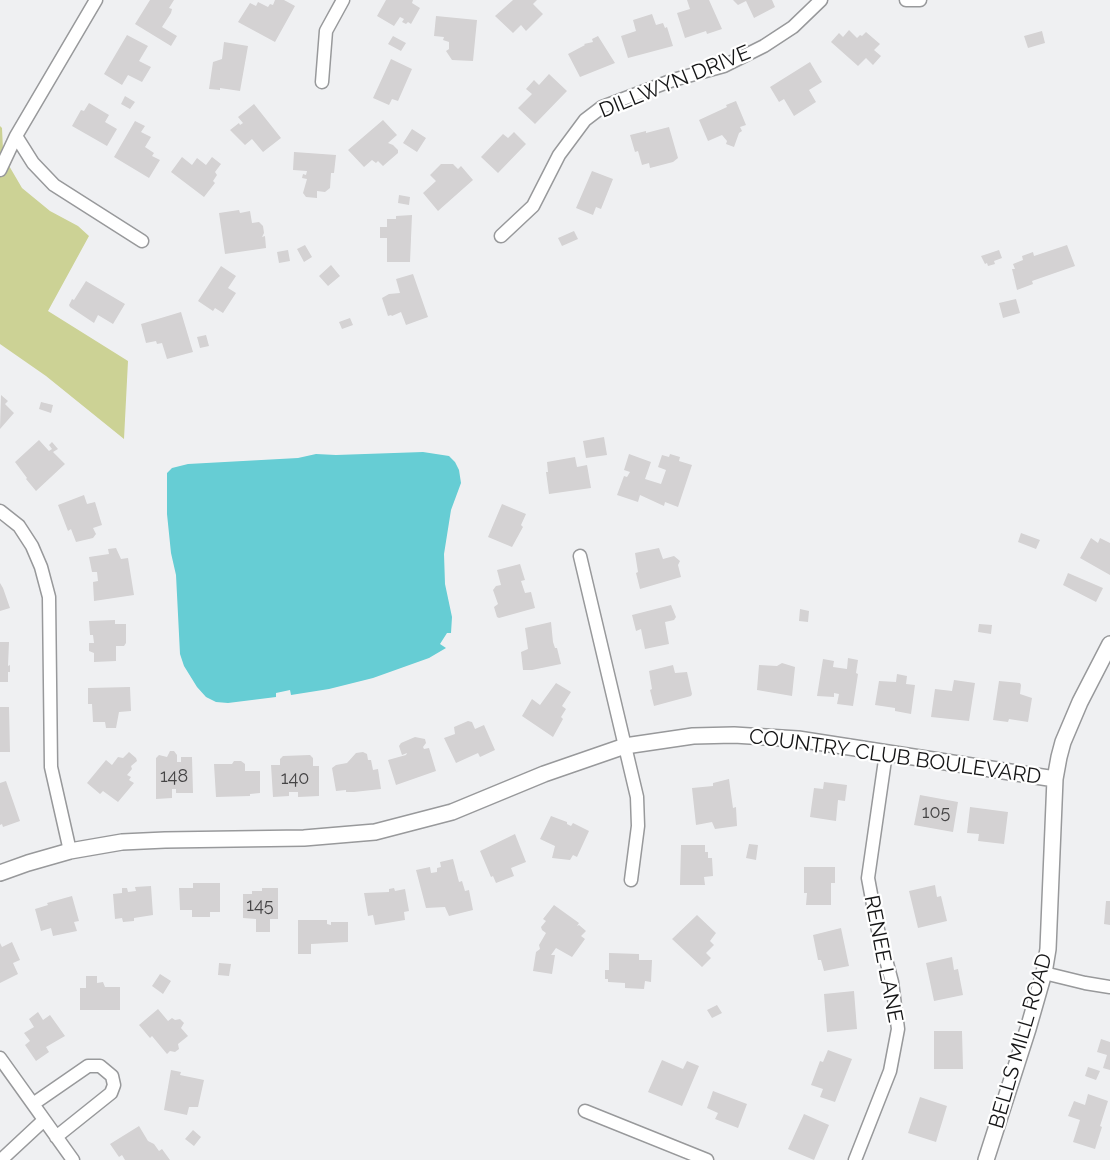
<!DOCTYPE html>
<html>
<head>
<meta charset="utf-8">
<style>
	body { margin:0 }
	canvas { display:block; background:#eff0f2 }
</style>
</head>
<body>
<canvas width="1110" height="1160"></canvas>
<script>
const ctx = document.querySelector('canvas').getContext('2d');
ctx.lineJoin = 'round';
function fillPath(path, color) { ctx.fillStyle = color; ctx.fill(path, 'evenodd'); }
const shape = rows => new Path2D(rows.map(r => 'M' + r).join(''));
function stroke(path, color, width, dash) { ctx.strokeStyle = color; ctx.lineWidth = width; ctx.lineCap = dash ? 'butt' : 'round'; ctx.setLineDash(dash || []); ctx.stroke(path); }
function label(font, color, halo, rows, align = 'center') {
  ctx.font = font + ' Raleway,sans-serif'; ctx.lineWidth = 4.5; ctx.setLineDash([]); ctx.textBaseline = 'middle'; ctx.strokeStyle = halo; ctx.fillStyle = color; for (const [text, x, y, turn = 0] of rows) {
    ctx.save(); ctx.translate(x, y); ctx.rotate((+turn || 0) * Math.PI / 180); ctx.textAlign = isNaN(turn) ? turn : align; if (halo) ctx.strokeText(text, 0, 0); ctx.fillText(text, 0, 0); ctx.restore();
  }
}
fillPath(shape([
	[0,126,2,128,3,150,8,164,22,188,50,211,78,226,89,236,48,311,128,361,124,439,46,376,0,344]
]), '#ccd295');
fillPath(shape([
	[423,452,449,456,455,462,459,470,461,483,451,510,444,554,445,584,452,617,451,633,447,633,440,644,446,648,429,658,373,678,329,689,291,695,290,690,276,693,276,697,228,703,216,702,206,697,197,687,184,666,180,654,176,575,171,553,167,514,167,473,172,468,188,464,298,458,316,454,336,455]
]), '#66cdd4');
fillPath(shape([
	[150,0,174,0,169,8,172,9,171,13,162,27,177,36,171,46,135,24],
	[275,0,284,0,295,6,275,42,238,22,250,3,256,6,258,2,268,7,270,4,273,5],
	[386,0,413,0,412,3,420,8,411,24,408,22,406,24,402,22,404,19,400,17,394,26,377,16],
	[513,0,537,0,533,4,543,14,526,31,521,25,513,33,495,16],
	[687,0,709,0,722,29,707,34,706,31,685,38,677,13,690,9],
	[733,0,772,0,775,7,754,18,746,1,738,5],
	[652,14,656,25,663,23,665,28,667,27,673,46,628,58,621,36,636,31,633,20],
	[436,16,477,20,473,61,452,60,446,51,449,49,449,42,443,40,444,37,434,36],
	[849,30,857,38,860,35,862,36,866,32,880,44,874,50,881,56,873,65,866,58,858,66,831,42,839,33,843,37],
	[1042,31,1045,43,1028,48,1024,36],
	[127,35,148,46,139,61,151,67,142,82,128,75,122,85,104,74],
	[393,36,406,43,401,51,388,44],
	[598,36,615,63,580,77,568,54,585,45,584,44,593,42,592,39],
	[224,42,248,46,240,91,220,88,220,90,209,89,213,62,222,59],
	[391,59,412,69,398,101,392,99,389,105,373,98],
	[810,62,822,82,809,90,816,102,794,116,784,99,779,102,770,87],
	[549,74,567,91,535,124,518,108,532,94,526,89,534,80,539,85],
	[125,96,135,102,130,109,121,104],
	[736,101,746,125,740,127,742,131,739,133,734,147,726,144,727,141,722,135,708,141,699,120,727,107,726,105],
	[89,103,109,115,105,122,117,129,107,146,72,126,81,110,84,111],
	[254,104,281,138,263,152,252,139,245,145,230,130,239,123,240,125,243,123,238,117],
	[383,120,397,135,388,143,393,145,398,150,398,153,383,166,378,161,376,163,372,160,364,167,348,150],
	[135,121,145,126,141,132,151,137,145,147,154,153,152,156,160,160,149,178,114,157],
	[669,127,678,158,673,162,650,168,649,163,642,165,638,151,635,152,630,135,646,131,646,133],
	[412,129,426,138,417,152,403,143],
	[514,132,526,144,498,173,481,157,503,134,508,138],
	[294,152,336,155,334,173,331,173,330,188,325,192,317,191,317,198,306,197,303,193,307,179,302,178,303,174,306,175,307,171,293,170],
	[182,157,192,165,197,158,206,165,212,157,221,164,215,172,217,175,213,181,215,183,204,197,171,172],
	[441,164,453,164,458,169,461,166,473,180,438,211,423,193,436,181,430,175],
	[592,171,613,179,601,209,596,207,593,215,576,208],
	[399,195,410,197,409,205,398,203],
	[239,210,240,213,250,211,252,223,259,222,263,226,264,233,262,237,265,236,266,248,225,254,219,213],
	[412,215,410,262,387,262,387,238,380,238,380,227,387,227,387,219,396,219,396,216],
	[574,231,578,239,562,246,558,238],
	[305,245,312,257,304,262,297,249],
	[1067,245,1075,266,1032,281,1033,284,1017,290,1012,269,1015,269,1013,264,1023,260,1022,256,1033,252,1034,256],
	[288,250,290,261,279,263,277,252],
	[999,250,1002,258,994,261,995,264,988,266,987,263,985,264,981,256],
	[331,265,340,276,328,286,319,276],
	[221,266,236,276,228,288,236,293,223,313,215,308,213,311,198,301],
	[413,274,428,317,406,325,401,312,392,316,391,315,388,316,382,298,389,294,400,293,396,279],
	[86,281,125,304,113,324,98,315,94,323,70,307,69,305,72,299,74,300],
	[1016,299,1020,313,1003,318,999,303],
	[181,312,193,352,167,359,162,343,157,344,156,341,146,343,141,324],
	[350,318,353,325,342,329,339,322],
	[206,335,209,346,200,348,197,337],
	[1,395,8,401,5,404,14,413,0,429],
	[41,402,53,405,51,413,39,409],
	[604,437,607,455,586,458,583,441],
	[39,440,49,451,52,449,49,445,52,442,58,449,53,452,65,464,36,491,26,479,27,478,15,462],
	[629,454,651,462,645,479,661,484,666,470,658,467,662,455,669,457,670,454,680,457,679,461,692,465,678,507,665,502,664,506,640,495,638,502,617,495,624,476,627,477,630,472,624,470],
	[575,457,577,467,587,465,591,488,549,494,546,472,548,472,547,462],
	[84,495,87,504,95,502,102,525,93,528,96,534,93,538,76,542,71,529,68,531,58,505],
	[502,504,526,514,521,525,523,527,512,547,488,537],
	[1021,533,1040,540,1036,549,1018,542],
	[1091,538,1098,543,1100,538,1110,543,1110,575,1080,558],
	[116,548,121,559,128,558,134,595,94,601,93,582,98,581,97,572,92,572,89,557,109,554,108,549],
	[659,548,663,559,674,556,680,561,678,565,681,577,640,589,636,573,638,572,635,553],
	[520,564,525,580,521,581,525,593,531,592,535,608,499,618,497,617,494,607,498,604,493,590,496,586,501,585,497,570],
	[1068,573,1103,588,1096,602,1063,585],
	[0,583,3,588,10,608,0,611],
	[671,605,676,617,674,620,665,622,669,644,645,649,641,629,636,631,632,615],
	[800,609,809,611,808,622,799,621],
	[115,620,115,624,126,624,126,643,124,646,116,646,116,661,94,662,94,653,89,651,89,643,94,643,93,635,90,635,89,621],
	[551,622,553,642,555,648,557,648,561,664,532,670,523,670,521,652,528,649,525,628],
	[979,624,992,625,991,634,978,632],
	[0,642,9,642,8,666,10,665,10,672,8,672,8,682,0,682],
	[848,658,858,660,856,673,858,674,853,706,837,704,839,694,834,693,834,697,817,696,823,659,834,661,833,667,847,669],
	[782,663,795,667,792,696,757,690,759,665,777,666],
	[673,665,675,673,687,672,692,694,691,696,654,706,650,690,652,689,649,671],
	[897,674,907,676,906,684,915,685,911,714,895,711,895,708,875,705,879,681,896,682],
	[954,680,975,683,969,721,931,717,935,689,952,691],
	[999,681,1020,683,1021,685,1020,694,1032,698,1028,722,1009,719,1008,722,993,720],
	[556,683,571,692,562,706,566,709,561,717,563,719,553,737,522,716,532,699,540,705],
	[130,687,131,711,119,712,116,728,106,728,105,722,93,722,92,704,88,704,88,688],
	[0,707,9,707,10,752,0,752],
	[468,721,472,722,475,729,484,725,495,750,480,757,478,753,456,763,444,738,455,734,454,727],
	[415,737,425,739,426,743,423,747,424,749,429,748,436,771,396,785,388,760,406,755,407,753,402,755,399,746,401,743],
	[170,751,174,751,177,755,177,762,181,762,181,757,192,757,193,793,176,793,176,789,172,789,172,798,156,799,156,758,159,755,167,757],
	[129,752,136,758,137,761,131,766,132,769,127,775,131,777,129,780,134,783,118,802,103,791,100,794,87,783,106,760,112,765,118,757,123,758],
	[363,752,367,754,368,760,371,760,373,770,378,769,381,789,354,792,346,792,346,790,336,791,332,768,336,765,347,763,356,753],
	[310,755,313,758,313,766,319,766,319,796,298,797,298,792,289,792,289,796,273,797,271,765,280,765,280,759,283,756],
	[234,761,241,761,245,764,245,771,260,771,260,793,250,794,250,796,216,797,214,764,232,764],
	[729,779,733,808,736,807,737,826,715,829,712,822,696,825,692,788,713,786,713,783],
	[6,781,20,821,3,827,2,824,0,825,0,783],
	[824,782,847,785,845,801,838,800,836,821,810,817,814,788,823,789],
	[920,795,958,802,953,832,914,825],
	[970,807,1008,812,1004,844,978,841,979,834,967,833],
	[551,816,567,822,567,824,571,826,573,823,589,831,577,857,573,855,570,860,552,858,555,846,540,839],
	[515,834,526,862,511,868,514,876,496,883,493,876,491,877,480,851],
	[749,844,758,845,756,860,746,858],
	[681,845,705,845,705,852,708,852,708,858,712,858,713,876,704,877,705,885,680,885],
	[453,859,459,882,462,881,465,891,469,890,473,910,449,916,445,907,426,908,416,870,430,867,431,873,437,872,437,868,441,867,440,862],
	[804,867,835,867,835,883,831,883,831,905,806,905,807,893,804,893],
	[193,883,220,883,220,912,210,912,210,917,192,917,192,910,180,910,179,888,193,888],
	[935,885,937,897,941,896,947,921,918,928,909,891],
	[151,886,153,915,134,918,134,921,123,922,122,918,115,919,113,894,122,893,122,888,127,888,128,892,136,891,135,887],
	[262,888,278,888,278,919,270,919,270,932,256,932,256,919,243,918,243,894,252,894,252,891,262,891],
	[394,888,395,891,405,889,409,911,404,912,405,920,375,925,373,915,368,916,364,893,389,892,389,889],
	[72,896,79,921,74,922,77,931,53,936,51,928,41,931,35,909,48,905,47,903],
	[1106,901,1110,901,1110,925,1104,924],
	[554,905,579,923,577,926,579,925,586,931,581,936,585,939,572,957,556,948,551,955,555,955,552,974,533,971,536,952,540,949,539,945,546,933,542,930,541,927,546,921,543,919],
	[697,915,716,933,710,941,714,945,706,953,711,958,702,967,672,939],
	[298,920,327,920,327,924,331,925,331,922,348,922,348,942,311,944,311,954,298,954],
	[841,928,849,966,824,971,821,960,818,960,813,935],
	[12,942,20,960,13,963,18,974,0,983,0,943,2,947],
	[609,953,639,954,639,960,652,960,651,982,645,981,644,989,625,988,625,983,608,982,608,979,605,979,605,970,609,970],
	[952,957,954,970,958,969,963,995,934,1001,926,963],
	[219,963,231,964,229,976,218,975],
	[160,974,171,981,163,994,152,986],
	[86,976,97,976,97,983,103,982,105,987,120,987,120,1010,80,1010,80,988,86,988],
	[854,991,857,1029,827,1032,824,994],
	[717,1005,722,1013,712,1018,707,1010],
	[158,1009,168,1021,172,1018,175,1020,180,1019,184,1023,181,1028,188,1036,178,1044,179,1049,175,1052,170,1051,167,1054,152,1036,150,1038,139,1025],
	[38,1012,43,1020,50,1015,65,1036,46,1047,49,1052,36,1061,25,1045,30,1041,24,1033,34,1027,29,1019],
	[934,1031,962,1031,963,1069,934,1069],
	[1101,1039,1110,1042,1110,1070,1103,1068,1107,1055,1097,1052],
	[828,1050,852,1059,835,1102,820,1097,823,1089,811,1085,820,1061,823,1062],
	[662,1060,683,1069,687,1061,699,1066,682,1106,648,1092],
	[1088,1067,1100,1071,1096,1080,1085,1076],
	[171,1070,181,1072,180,1075,204,1080,198,1107,189,1107,187,1115,164,1110],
	[713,1091,747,1104,738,1128,715,1119,718,1113,707,1108],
	[1088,1094,1108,1101,1100,1126,1102,1127,1095,1149,1073,1142,1080,1120,1068,1116,1074,1101,1085,1105],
	[920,1097,947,1106,936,1142,908,1133],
	[804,1114,829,1125,814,1160,788,1149],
	[139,1126,148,1141,154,1144,159,1151,162,1149,170,1160,125,1160,122,1155,119,1157,110,1144],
	[193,1130,201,1137,194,1146,185,1139]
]), '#d4d2d3');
const minor = shape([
	[906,0,920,0],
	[322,82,326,31,343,0],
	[16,136,33,163,54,185,142,241],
	[0,170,16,136,96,0],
	[501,236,533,206,559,155,585,120,602,107,673,80,724,66,764,46,793,27,821,0],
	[0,511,19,526,32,546,41,567,49,597,51,767,70,851],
	[580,556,637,797,638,826,631,880],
	[1044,973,1085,983,1110,987],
	[0,1058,73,1160],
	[33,1104,88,1066,100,1066,112,1076,114,1085,111,1093,56,1137],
	[585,1111,707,1160],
	[1,1160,44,1120],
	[855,1160,890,1071,898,1029,892,982,877,926,868,878,886,753]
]);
const tertiary = shape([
	[0,873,28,863,70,851,122,842,165,840,304,838,375,832,452,812,544,774,625,746,693,736,734,735,798,739,1055,779],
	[986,1160,1028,1029,1044,973,1048,949,1055,779,1059,757,1063,742,1080,702,1110,644]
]);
stroke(minor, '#98999b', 15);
stroke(tertiary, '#98999b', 18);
stroke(minor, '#fff', 12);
stroke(tertiary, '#fff', 15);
label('18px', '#454445', null, [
	["148",174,777],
	["140",295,779],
	["105",936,813],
	["145",260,906]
]);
label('21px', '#151516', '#fff', [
	["DILLWYN DRIVE",675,82,-22],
	["COUNTRY CLUB BOULEVARD",895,757,8],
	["RENEE LANE",883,959,79],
	["BELLS MILL ROAD",1021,1041,-74]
]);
</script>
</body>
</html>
